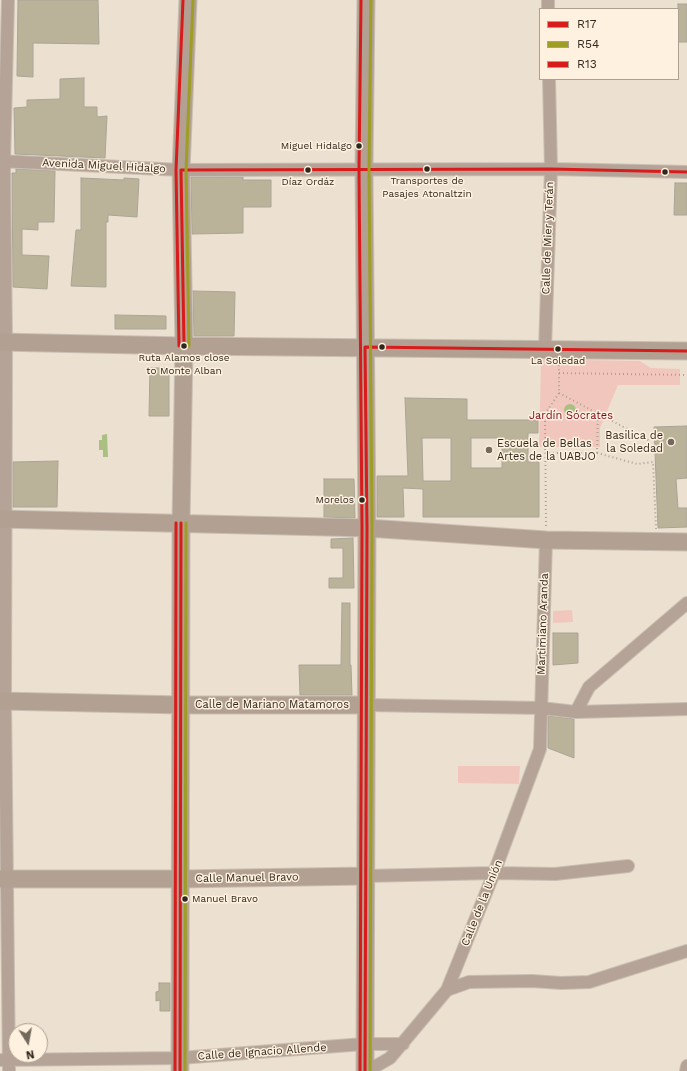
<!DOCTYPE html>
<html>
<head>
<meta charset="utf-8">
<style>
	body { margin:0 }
	#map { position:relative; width:687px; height:1071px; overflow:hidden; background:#ece0d0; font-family:"Work Sans",sans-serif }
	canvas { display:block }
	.legend { position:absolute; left:539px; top:8px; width:140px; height:72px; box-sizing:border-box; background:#fef1df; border:1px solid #aca191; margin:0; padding:5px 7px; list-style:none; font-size:12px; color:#30281d }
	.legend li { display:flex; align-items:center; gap:8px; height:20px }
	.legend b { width:20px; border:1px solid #aca191 }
	.north { position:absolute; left:8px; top:1023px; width:40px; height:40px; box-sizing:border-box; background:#fef1df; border:1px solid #aca191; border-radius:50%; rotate:169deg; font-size:11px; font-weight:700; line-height:16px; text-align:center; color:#30281d }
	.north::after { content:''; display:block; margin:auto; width:14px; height:18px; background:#72685c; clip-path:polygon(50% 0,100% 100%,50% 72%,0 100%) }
</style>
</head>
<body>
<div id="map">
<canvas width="687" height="1071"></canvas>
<ul class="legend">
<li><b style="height:5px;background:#d81b1b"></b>R17</li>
<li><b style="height:5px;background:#9e9d24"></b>R54</li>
<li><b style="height:5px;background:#d81b1b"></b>R13</li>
</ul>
<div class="north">N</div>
</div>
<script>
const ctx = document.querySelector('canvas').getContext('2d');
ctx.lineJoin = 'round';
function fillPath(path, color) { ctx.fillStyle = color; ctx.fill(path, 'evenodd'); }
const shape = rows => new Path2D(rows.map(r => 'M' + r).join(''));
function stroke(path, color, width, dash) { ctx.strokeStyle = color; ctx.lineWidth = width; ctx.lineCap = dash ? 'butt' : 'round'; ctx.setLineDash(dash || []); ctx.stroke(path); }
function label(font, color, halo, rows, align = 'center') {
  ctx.font = font + ' "Work Sans",sans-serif'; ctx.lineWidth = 3; ctx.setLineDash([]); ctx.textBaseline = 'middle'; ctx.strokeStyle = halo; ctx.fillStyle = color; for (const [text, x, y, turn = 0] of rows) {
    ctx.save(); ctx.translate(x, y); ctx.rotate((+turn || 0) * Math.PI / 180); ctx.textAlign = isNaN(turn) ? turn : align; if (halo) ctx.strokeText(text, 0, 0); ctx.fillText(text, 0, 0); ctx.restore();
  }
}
fillPath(shape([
	[541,359,569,359,569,366,580,366,581,360,640,361,651,368,680,369,680,385,618,385,600,428,600,447,539,447],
	[572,610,573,622,553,623,553,611],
	[458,766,520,766,519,784,458,783]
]), '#f1c7bd');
fillPath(shape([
	'564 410a6 6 0 1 1 12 0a6 6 0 1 1-12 0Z',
	[107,434,108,457,103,457,103,450,99,450,99,440,102,440,102,435]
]), '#aac082');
const building = shape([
	[18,0,98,0,99,44,33,43,33,77,17,76,18,0],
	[678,4,687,4,687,42,678,42,678,4],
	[84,78,84,107,97,107,97,117,107,116,105,158,15,154,14,108,27,107,27,100,60,99,60,79,84,78],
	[16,169,55,171,54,222,38,222,38,230,22,229,22,255,49,256,47,289,13,287,12,173,16,173,16,169],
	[191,177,243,177,243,180,271,180,271,207,243,207,243,233,192,234,191,177],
	[81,178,124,180,124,178,139,179,137,217,108,215,108,222,106,222,106,287,71,286,76,230,81,230,81,178],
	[675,183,687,183,687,215,674,215,675,183],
	[193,291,235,292,234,336,194,336,193,291],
	[115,315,166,316,166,329,115,329,115,315],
	[150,368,169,368,169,416,149,416,150,368],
	[405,398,467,399,467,420,538,420,538,433,528,433,528,462,539,462,539,517,423,517,423,489,403,488,404,517,377,517,377,476,408,476,405,398],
	[422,438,451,438,451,481,423,481,422,438],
	[471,438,502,438,502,468,471,468,471,438],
	[687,426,687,478,676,479,678,508,687,508,687,527,658,528,654,427,687,426],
	[58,461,57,507,13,507,13,462,58,461],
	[324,479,354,479,355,518,324,517,324,479],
	[353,538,354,588,329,588,329,578,343,578,343,548,331,548,331,539,353,538],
	[342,603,350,603,350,665,351,665,352,695,300,695,299,665,341,665,342,603],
	[553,633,578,633,578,663,553,665,553,633],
	[548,716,574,719,574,758,548,748,548,716],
	[159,983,170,983,170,1011,160,1011,160,1000,156,1001,156,992,159,991,159,983]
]);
fillPath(building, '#bab39a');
stroke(building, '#aaa496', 1);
const street = shape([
	[8,0,4,162,6,342,5,701,9,1071],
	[548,0,548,9],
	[0,161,181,170,551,169,687,172],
	[545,349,551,169,549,79],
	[366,705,541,708,576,712,687,709],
	[576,712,589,687,687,603],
	[366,876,494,873,555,874,628,866],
	[447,990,469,982,532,981,561,983,589,982,687,951],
	[0,1060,180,1058,364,1044,403,1044],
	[371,1071,376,1066,390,1058,447,990,494,873,540,749,546,540],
	[686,1071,687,1066]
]);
const secondary = shape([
	[0,342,184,346,687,351],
	[0,519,367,528,546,540,687,542],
	[0,701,182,705,366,705],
	[0,879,180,879,366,876],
	[180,1071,181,523,184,346,181,170,188,0],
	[365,1071,367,528,364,170,366,0]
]);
stroke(street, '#c8beb2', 14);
stroke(secondary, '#c8beb2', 19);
stroke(shape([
	[559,373,687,375],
	[559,393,650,441],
	[545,453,597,453,637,464,653,462,656,529],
	[597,453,598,414],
	[546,526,545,414,559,393,559,363]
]), '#ac9f94', 2, [1, 3]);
stroke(street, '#b5a397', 12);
stroke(secondary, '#b2a092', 17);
stroke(shape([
	[184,346,181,170,551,169,687,172],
	[180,1071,181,523],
	[365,1071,367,528,365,347,687,351]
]), '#d81b1b', 3);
stroke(shape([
	[189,346,186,170,193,0],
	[185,1071,186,523],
	[370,1071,372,528,369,170,371,0]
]), '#9e9d24', 3);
stroke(shape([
	[179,346,176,170,183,0],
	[175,1071,176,523],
	[360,1071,362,528,359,170,361,0]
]), '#d81b1b', 3);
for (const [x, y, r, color] of [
	[359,146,3.5,"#30281d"],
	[427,169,3.5,"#30281d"],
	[308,170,3.5,"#30281d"],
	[665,172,3.5,"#30281d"],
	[184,346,3.5,"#30281d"],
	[382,347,3.5,"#30281d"],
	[558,349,3.5,"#30281d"],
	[671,442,4,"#72685c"],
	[489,450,4,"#72685c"],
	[362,500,3.5,"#30281d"],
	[185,899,3.5,"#30281d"]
]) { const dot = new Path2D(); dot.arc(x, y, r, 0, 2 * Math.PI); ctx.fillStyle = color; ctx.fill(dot); stroke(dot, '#fef1df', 1.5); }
label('10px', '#30281d', '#fef1df', [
	["Miguel Hidalgo",352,146,"right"],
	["Transportes de",427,181],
	["Pasajes Atonaltzin",427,194],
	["Díaz Ordáz",308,182],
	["Ruta Alamos close",184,358],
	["to Monte Alban",184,371],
	["La Soledad",558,361],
	["Morelos",354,500,"right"],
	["Manuel Bravo",192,899,"left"]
]);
label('11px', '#30281d', '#fef1df', [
	["Avenida Miguel Hidalgo",104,166,3],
	["Calle de Mier y Terán",548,238,-88],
	["Martimiano Aranda",543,624,-88],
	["Calle de Mariano Matamoros",272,705],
	["Calle Manuel Bravo",247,878,-1],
	["Calle de la Unión",482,903,-68],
	["Calle de Ignacio Allende",262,1052,-4]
]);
label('11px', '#7e0719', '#fef1df', [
	["Jardín Sócrates",571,416]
]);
label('11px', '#30281d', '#fef1df', [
	["Basilica de",663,436],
	["la Soledad",663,449],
	["Escuela de Bellas",497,444,"left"],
	["Artes de la UABJO",497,457,"left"]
], 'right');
</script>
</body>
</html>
